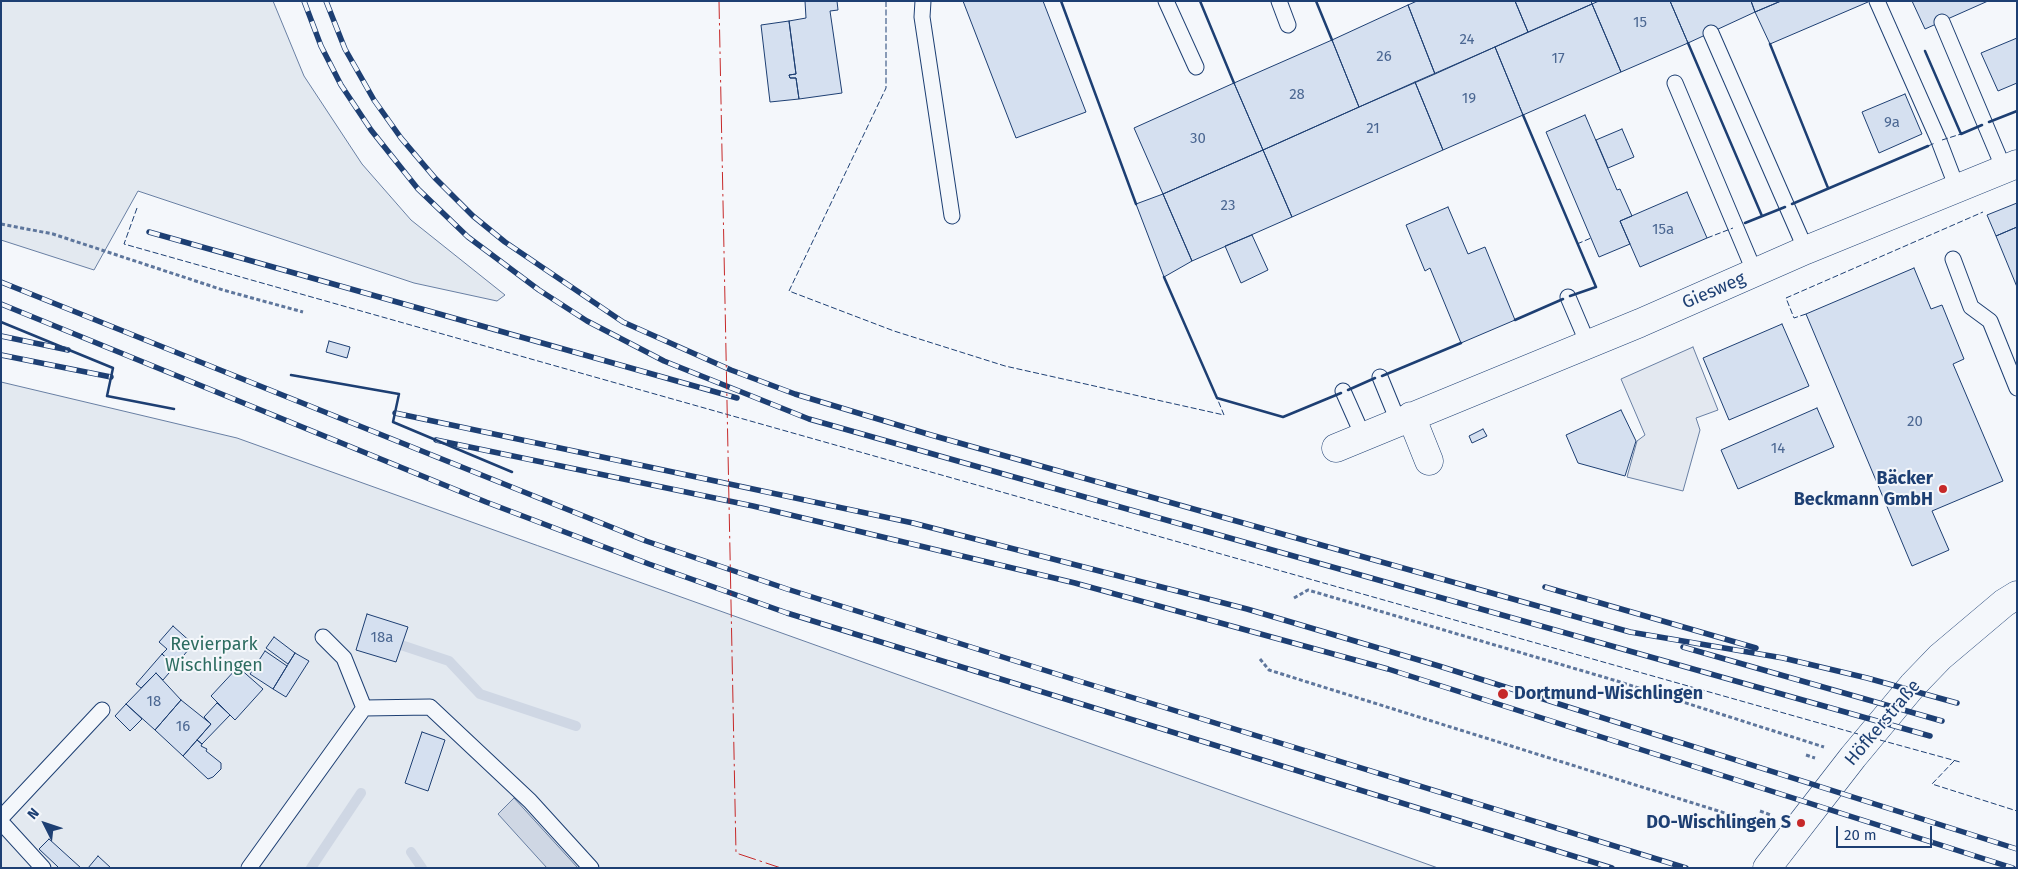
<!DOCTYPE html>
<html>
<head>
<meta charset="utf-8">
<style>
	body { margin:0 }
	#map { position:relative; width:2018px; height:869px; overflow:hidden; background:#f4f7fb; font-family:"Fira Sans",sans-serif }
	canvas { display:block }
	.frame { position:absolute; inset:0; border:2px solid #1d3f73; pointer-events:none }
	.north { position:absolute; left:20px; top:799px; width:50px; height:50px; -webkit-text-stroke:4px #f4f7fb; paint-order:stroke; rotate:311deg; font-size:14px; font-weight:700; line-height:20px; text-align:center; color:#1d3f73 }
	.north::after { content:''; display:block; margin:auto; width:18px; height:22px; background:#1d3f73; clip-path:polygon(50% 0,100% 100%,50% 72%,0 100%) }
	.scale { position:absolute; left:1836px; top:826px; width:96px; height:22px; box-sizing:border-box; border:2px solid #1d3f73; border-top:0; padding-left:6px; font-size:15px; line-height:18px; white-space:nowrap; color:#1d3f73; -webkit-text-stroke:4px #f4f7fb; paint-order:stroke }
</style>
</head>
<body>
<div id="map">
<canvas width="2018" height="869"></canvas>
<div class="frame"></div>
<div class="north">N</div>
<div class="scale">20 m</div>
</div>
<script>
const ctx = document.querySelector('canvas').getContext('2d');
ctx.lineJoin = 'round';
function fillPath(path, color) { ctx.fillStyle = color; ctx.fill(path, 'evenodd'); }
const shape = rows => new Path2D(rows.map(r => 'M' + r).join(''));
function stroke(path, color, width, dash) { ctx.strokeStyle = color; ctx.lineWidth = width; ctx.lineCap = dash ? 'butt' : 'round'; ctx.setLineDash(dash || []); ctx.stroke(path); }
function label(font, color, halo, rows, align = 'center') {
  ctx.font = font + ' "Fira Sans",sans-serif'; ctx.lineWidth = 4; ctx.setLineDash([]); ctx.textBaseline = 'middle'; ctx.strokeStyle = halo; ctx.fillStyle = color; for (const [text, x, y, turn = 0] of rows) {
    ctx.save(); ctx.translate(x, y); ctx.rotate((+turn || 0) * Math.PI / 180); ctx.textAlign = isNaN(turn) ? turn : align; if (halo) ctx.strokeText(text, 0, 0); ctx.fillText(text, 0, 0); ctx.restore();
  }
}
const green = shape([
	[1,1,273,1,304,76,362,164,411,220,505,295,497,301,414,283,138,191,94,270,1,240,1,1],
	[1,382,237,438,1438,868,1,868,1,382]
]);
fillPath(green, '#e3e9f0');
stroke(green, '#687fa3', 1);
const parking = shape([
	[1693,347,1718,410,1696,418,1700,430,1683,491,1627,477,1637,441,1645,435,1621,379,1693,347]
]);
fillPath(parking, '#e3e8f0');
stroke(parking, '#687fa3', 1);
const water = shape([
	[514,798,578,868,547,868,498,814,514,798]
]);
fillPath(water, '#cfd7e4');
stroke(water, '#687fa3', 1);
stroke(shape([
	[401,645,449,661,480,694,576,726],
	[411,852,422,868],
	[311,868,361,793]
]), '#cfd7e4', 10);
const building = shape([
	[805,1,837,1,838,10,830,11,842,93,799,99,796,78,790,78,789,75,796,74,789,21,806,18,805,1],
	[963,1,1043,1,1086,112,1016,138,963,1],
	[1417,1,1515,1,1528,32,1435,74,1408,5,1417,1],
	[1515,1,1591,1,1592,4,1528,32,1515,1],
	[1599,1,1670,1,1688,43,1621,72,1592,4,1599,1],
	[1670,1,1751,1,1755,12,1688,43,1670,1],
	[1751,1,1781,1,1755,12,1751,1],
	[1781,1,1868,1,1868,2,1770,44,1755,12,1781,1],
	[1912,1,1988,1,1925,29,1912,1],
	[1592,4,1621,72,1523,115,1495,47,1592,4],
	[1408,5,1435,74,1359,107,1332,40,1408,5],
	[789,21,796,74,789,75,790,78,796,78,799,99,770,102,761,25,789,21],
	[2017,38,2017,83,1998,91,1981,53,2017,38],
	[1332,40,1359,107,1263,150,1234,83,1332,40],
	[1495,47,1523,115,1443,150,1415,82,1495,47],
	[1415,82,1443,150,1292,217,1263,150,1415,82],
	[1234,83,1263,150,1163,194,1134,128,1234,83],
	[1905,94,1922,134,1879,153,1862,112,1905,94],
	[1585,115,1617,190,1620,189,1632,216,1620,221,1630,244,1599,257,1546,132,1585,115],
	[1622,129,1634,157,1608,168,1596,140,1622,129],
	[1263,150,1292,217,1192,261,1163,194,1263,150],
	[1687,192,1707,238,1640,267,1620,221,1687,192],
	[1163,194,1192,261,1164,277,1136,204,1163,194],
	[2017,203,2017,227,1996,236,1987,215,2017,203],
	[1448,207,1468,254,1485,247,1515,320,1461,343,1430,268,1425,271,1406,225,1448,207],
	[2017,227,2017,287,1996,236,2017,227],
	[1252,235,1268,270,1241,283,1225,246,1252,235],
	[1914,268,1931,309,1942,305,1964,359,1953,364,2003,481,1932,511,1949,550,1912,566,1806,314,1914,268],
	[1782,324,1809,386,1729,420,1703,358,1782,324],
	[329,341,350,347,347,358,326,352,329,341],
	[1817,408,1834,447,1738,489,1721,450,1817,408],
	[1621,410,1636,441,1625,476,1578,463,1566,435,1621,410],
	[1483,429,1487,436,1472,443,1469,436,1483,429],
	[367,614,408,627,396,662,356,650,367,614],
	[173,626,193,644,175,666,162,654,167,649,159,642,173,626],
	[274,637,295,653,288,664,266,648,274,637],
	[265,651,287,666,273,689,250,674,265,651],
	[295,653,309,661,286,697,273,689,295,653],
	[162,654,175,666,163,680,156,673,141,688,136,684,162,654],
	[238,667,263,689,235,720,211,696,238,667],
	[156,673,181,700,155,730,126,704,156,673],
	[181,700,211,724,183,756,155,730,181,700],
	[217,703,230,715,202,744,197,740,211,724,204,717,217,703],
	[126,704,142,719,130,731,115,716,126,704],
	[422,732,445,740,428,791,405,783,422,732],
	[197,740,202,744,201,746,207,749,206,751,221,763,221,769,213,777,208,779,183,756,197,740],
	[49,839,81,868,59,868,57,866,39,849,49,839],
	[98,856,111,868,88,868,98,856]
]);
fillPath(building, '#d5e0f0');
stroke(building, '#1d3f73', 1);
const lane = shape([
	[923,1,922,17,952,216],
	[1166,1,1196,67],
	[1279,1,1288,25],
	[1877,1,1939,141,1957,188],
	[1942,22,2004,169],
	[1711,33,1806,250],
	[1675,83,1755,273],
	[1953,259,1971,307,1990,321,2017,388],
	[1568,297,1588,344],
	[1380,377,1398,421],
	[1343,391,1363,436],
	[323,637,344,658,364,708],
	[1,818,102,710],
	[1,822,43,868],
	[249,868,364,708,430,707,530,801,591,868]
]);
const street = shape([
	[1411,416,1429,461],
	[1336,448,1640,323,1806,250,2017,164],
	[1767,868,1853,757,1913,685,1940,657,2004,603,2017,595]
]);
stroke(lane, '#1d3f73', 17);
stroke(street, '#1d3f73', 29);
stroke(shape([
	[1,224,53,234,223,290,303,312],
	[1294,598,1308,590,1617,681,1824,747],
	[1260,659,1269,670,1763,825],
	[1806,755,1815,758],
	[1760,811,1771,815]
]), '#5e769c', 3, [4, 2.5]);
stroke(lane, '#f4f7fb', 15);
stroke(street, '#f4f7fb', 28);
const rail = shape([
	[304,1,321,46,341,85,371,130,418,189,468,237,539,290,587,321,664,361,809,419,1930,736],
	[326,1,345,49,374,100,401,138,435,178,473,216,505,242,623,322,731,370,795,394,931,435,1630,632,1783,658,1867,678,1957,703],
	[149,232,737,398],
	[1,282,646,541,787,589,1082,682,1686,868],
	[1,304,486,502,649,564,787,613,1612,868],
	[1,336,68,350],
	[1,355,111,377],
	[395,413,913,523,1247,609,1439,666,2017,849],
	[436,440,753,506,1075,583,1388,669,2013,868],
	[1545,587,1756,648],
	[1683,647,1942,721]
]);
stroke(rail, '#1d3f73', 5.5);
stroke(rail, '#f4f7fb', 4, [11]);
stroke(shape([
	[886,1,886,88,789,291,894,331,1005,366,1224,415,1217,398],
	[1942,140,1961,134],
	[1928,146,1935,143],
	[137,208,124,244,1858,734],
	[1707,238,1733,228],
	[1577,244,1591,238],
	[1806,314,1794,318,1786,298,1983,212],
	[1880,740,1960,762],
	[1954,761,1932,784,2017,811]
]), '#1d3f73', 1, [6, 2.5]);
stroke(shape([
	[1061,1,1136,204],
	[1200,1,1234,83],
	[1316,1,1332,40],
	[1688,43,1762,216],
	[1770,44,1828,188],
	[1925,51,1961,134,1982,125],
	[1523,115,1596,287,1570,296],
	[1989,122,2017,111],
	[1792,204,1928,146],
	[1745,223,1785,207],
	[1164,277,1217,398,1283,417,1341,393],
	[1515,320,1563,299],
	[1,322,113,368,107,396,174,409],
	[291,375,399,394,393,422,512,472],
	[1382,376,1461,343],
	[1348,390,1375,378]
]), '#1d3f73', 2.5);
stroke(shape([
	[719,1,736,853,781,868]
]), '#c62828', 1, [18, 4, 2.5, 4]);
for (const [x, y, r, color] of [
	[1943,489,5,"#c62828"],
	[1503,694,6,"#c62828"],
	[1801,823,5,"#c62828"]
]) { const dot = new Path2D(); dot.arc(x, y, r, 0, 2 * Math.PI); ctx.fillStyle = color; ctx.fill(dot); stroke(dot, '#f4f7fb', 2); }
label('15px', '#4b6792', null, [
	["15",1640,23],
	["24",1467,40],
	["26",1384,57],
	["17",1558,59],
	["28",1297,95],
	["19",1469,99],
	["9a",1892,123],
	["21",1373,129],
	["30",1198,139],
	["23",1228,206],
	["15a",1663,230],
	["20",1915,422],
	["14",1778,449],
	["18a",382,638],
	["18",154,702],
	["16",183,727]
]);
label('18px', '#1d3f73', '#f4f7fb', [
	["Giesweg",1714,291,-23],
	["Höfkerstraße",1883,723,-50]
]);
label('bold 18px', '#1d3f73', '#f4f7fb', [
	["Bäcker",1933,479],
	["Beckmann GmbH",1933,500],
	["Dortmund-Wischlingen",1514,694,"left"],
	["DO-Wischlingen S",1791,823]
], 'right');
label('18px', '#2c6c60', '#f4f7fb', [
	["Revierpark",214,645],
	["Wischlingen",214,666]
]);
</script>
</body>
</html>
